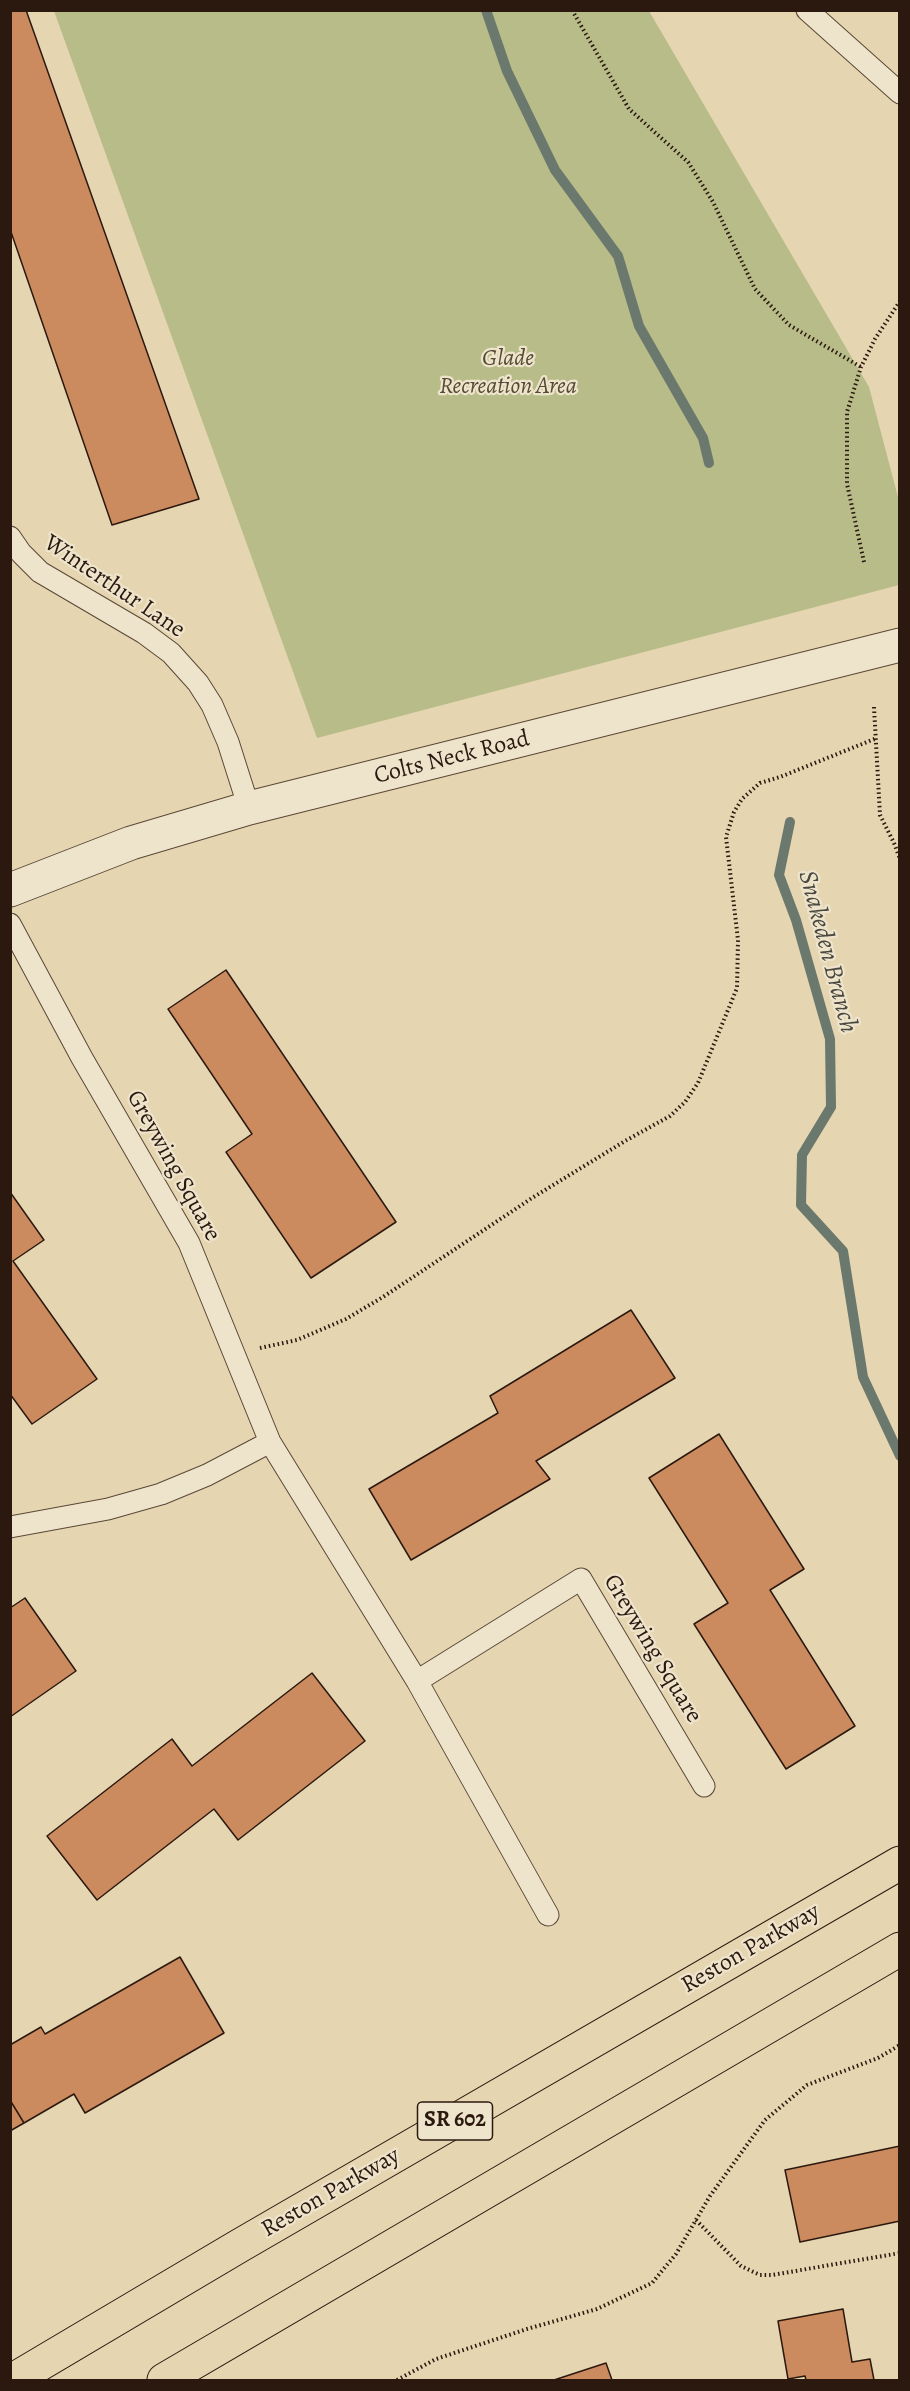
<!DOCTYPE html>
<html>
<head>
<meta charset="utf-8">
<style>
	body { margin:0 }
	#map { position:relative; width:910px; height:2391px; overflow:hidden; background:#e5d5b0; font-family:Alegreya,serif }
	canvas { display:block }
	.frame { position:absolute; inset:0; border:12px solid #2b190f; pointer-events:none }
</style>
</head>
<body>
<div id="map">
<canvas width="910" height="2391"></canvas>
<div class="frame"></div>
</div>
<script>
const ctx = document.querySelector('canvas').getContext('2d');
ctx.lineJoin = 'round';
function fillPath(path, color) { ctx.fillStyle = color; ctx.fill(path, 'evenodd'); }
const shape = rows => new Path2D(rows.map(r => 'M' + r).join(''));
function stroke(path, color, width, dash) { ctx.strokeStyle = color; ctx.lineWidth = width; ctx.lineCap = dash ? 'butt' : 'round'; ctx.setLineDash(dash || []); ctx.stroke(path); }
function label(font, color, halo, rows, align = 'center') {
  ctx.font = font + ' Alegreya,serif'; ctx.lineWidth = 4.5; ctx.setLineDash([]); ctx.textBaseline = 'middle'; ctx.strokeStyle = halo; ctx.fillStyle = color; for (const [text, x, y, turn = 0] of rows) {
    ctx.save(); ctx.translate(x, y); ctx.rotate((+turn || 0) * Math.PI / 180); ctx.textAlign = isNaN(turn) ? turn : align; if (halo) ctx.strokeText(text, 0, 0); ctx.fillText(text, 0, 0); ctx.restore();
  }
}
fillPath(shape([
	[54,11,649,11,869,387,899,501,899,585,317,738]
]), '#b7bc89');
stroke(shape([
	[486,10,507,71,555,170,618,256,639,326,703,438,709,463],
	[790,822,779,875,796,920,830,1039,831,1107,802,1155,801,1205,843,1251,863,1377,900,1456]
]), '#6b786e', 10);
const building = shape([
	[10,10,26,10,199,499,112,525,10,229,10,10],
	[226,970,396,1222,311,1278,226,1152,252,1134,168,1009,226,970],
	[10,1192,44,1240,13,1261,97,1379,32,1424,10,1394,10,1192],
	[631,1310,675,1378,536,1461,550,1479,411,1560,369,1489,498,1413,490,1396,631,1310],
	[719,1434,804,1569,770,1590,855,1726,786,1769,694,1624,728,1603,649,1478,719,1434],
	[25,1598,76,1671,10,1717,10,1608,25,1598],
	[312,1673,365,1741,238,1840,214,1809,97,1900,47,1836,172,1739,192,1766,312,1673],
	[180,1957,224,2033,85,2113,74,2094,24,2123,10,2100,10,2045,41,2027,45,2034,180,1957],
	[10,2100,24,2123,10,2131,10,2100],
	[900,2146,900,2221,800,2242,785,2170,900,2146],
	[843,2309,852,2362,870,2359,874,2380,806,2380,805,2376,788,2379,778,2321,843,2309],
	[606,2363,612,2380,554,2380,606,2363]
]);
fillPath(building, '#cc8a5f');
stroke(building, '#2b190f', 1.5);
const service = shape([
	[807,10,900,93],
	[10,537,21,553,40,572,144,633,171,653,198,683,212,705,228,742,249,808],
	[10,924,82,1058,189,1243,270,1442,417,1681,548,1915],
	[10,1527,108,1509,161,1494,207,1475,270,1442],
	[417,1681,581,1579,704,1786]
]);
const tertiary = shape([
	[10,890,131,843,249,808,900,645]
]);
const primary = shape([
	[13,2380,239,2246,900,1863],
	[164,2380,900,1949]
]);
stroke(service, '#5a4837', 23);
stroke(tertiary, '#5a4837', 35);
stroke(primary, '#2b190f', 35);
stroke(shape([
	[572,10,629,109,688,162,713,202,755,289,789,325,861,367],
	[864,562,847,484,847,412,861,367,875,339,900,301],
	[874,707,880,815,894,843,900,859],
	[260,1348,297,1340,346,1319,383,1297,532,1198,625,1141,670,1116,685,1102,698,1083,737,988,738,940,726,837,734,812,742,799,760,783,780,777,877,738],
	[696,2220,741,2266,760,2275,772,2275,900,2253],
	[397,2380,436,2359,527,2329,597,2309,652,2283,676,2254,710,2196,765,2120,807,2085,878,2058,900,2045]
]), '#2b190f', 4, [1.5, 3]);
stroke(service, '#eee4cc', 21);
stroke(tertiary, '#eee4cc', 33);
stroke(primary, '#e5d5b0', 33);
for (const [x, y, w] of [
	[455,2121,75]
]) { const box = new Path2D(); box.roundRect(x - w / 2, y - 19, w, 38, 4.5); ctx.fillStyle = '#eee4cc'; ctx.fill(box); stroke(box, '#2b190f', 1.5); }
label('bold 22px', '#2b190f', null, [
	["SR 602",455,2121]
]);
label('italic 24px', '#554a34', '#eee4cc', [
	["Glade",508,359],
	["Recreation Area",508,387]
]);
label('24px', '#2b190f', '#eee4cc', [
	["Winterthur Lane",114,587,34],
	["Colts Neck Road",452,758,-14],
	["Greywing Square",173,1166,61],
	["Greywing Square",652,1649,59],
	["Reston Parkway",751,1949,-30],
	["Reston Parkway",331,2193,-30]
]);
label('italic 26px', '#4b493f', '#eee4cc', [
	["Snakeden Branch",827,952,75]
]);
</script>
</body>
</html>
